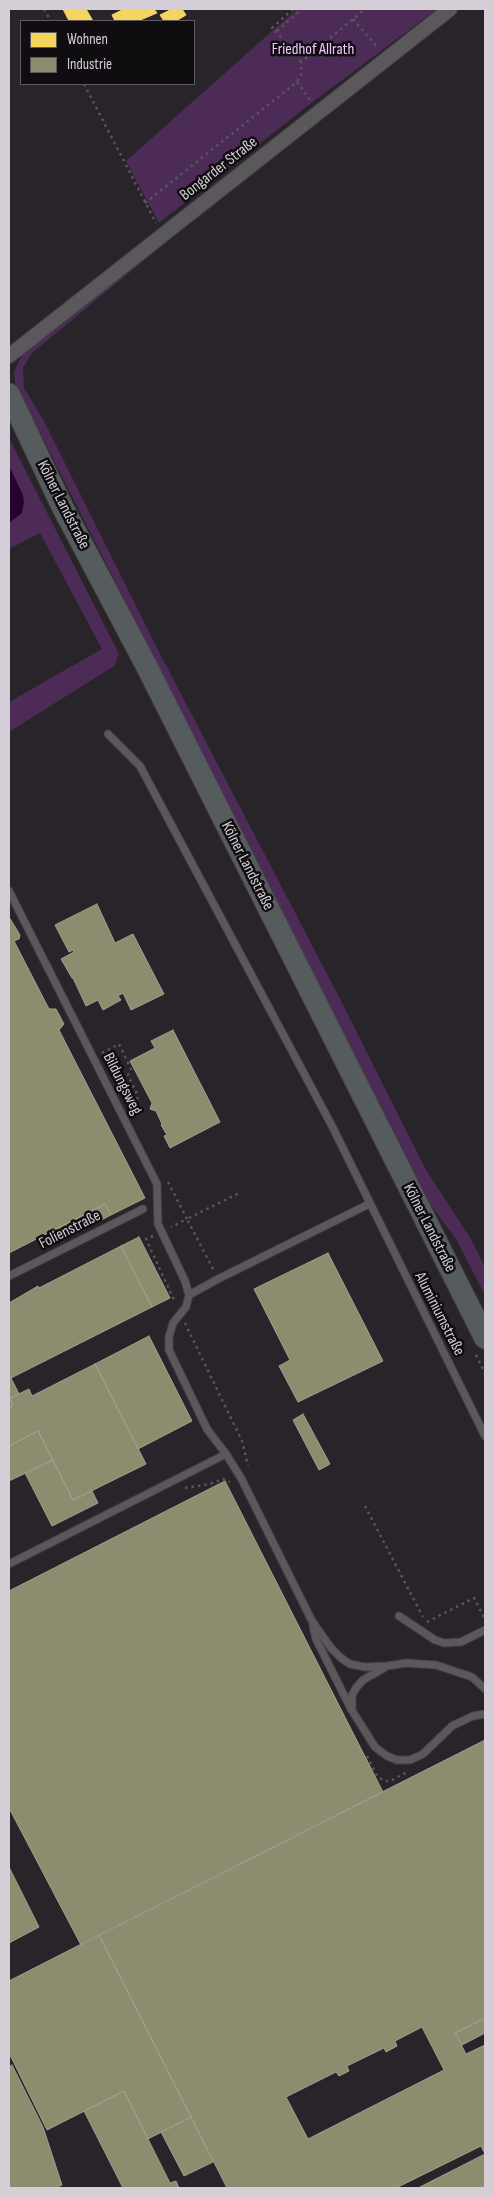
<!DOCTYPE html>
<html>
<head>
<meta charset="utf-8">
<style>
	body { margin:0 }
	#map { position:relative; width:494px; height:2197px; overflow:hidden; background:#28242a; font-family:"Sofia Sans Condensed",sans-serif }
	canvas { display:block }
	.frame { position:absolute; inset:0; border:10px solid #d4cfd6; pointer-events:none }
	.legend { position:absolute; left:20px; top:20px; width:175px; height:65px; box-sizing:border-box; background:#100d11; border:1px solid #5e5b60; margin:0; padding:6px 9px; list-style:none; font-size:15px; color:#d4cfd6 }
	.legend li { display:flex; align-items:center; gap:10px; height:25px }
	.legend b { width:25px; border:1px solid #5e5b60 }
</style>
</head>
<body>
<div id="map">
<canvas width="494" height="2197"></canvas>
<div class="frame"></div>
<ul class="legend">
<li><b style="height:14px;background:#f6d55c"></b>Wohnen</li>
<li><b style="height:14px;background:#8c8c6e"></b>Industrie</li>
</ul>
</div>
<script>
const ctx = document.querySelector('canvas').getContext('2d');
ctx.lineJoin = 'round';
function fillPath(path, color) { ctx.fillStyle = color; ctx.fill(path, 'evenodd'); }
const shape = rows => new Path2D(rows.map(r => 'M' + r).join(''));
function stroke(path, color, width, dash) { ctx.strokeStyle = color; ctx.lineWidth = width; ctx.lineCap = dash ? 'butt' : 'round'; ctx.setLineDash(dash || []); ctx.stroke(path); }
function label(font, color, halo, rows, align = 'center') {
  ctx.font = font + ' "Sofia Sans Condensed",sans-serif'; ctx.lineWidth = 5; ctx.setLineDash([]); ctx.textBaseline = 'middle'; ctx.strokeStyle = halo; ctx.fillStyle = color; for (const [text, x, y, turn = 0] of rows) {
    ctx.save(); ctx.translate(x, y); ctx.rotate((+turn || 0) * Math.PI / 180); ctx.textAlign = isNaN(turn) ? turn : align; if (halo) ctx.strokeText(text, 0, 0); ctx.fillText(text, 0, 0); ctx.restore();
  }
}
fillPath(shape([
	[297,9,437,9,310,104,159,223,126,161],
	[168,237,159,248,32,353,23,368,24,388,44,421,155,644,338,995,426,1170,471,1239,485,1267,485,1295,456,1239,427,1200,15,383,14,372,23,353],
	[9,438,119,654,114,666,9,732,9,702,102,649,40,533,9,549]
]), '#4c2c57');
fillPath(shape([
	[9,466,23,495,24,502,22,513,9,523]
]), '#25032f');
const homes = shape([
	[63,9,86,9,68,19,63,9],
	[86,9,93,21,70,21,68,19,86,9],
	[124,9,131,9,138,21,115,21,112,15,124,9],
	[131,9,154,9,157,13,138,21,131,9],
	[172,9,182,9,186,15,176,21,170,10,172,9],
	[170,10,176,21,164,21,160,15,170,10]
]);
fillPath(homes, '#f6d55c');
stroke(homes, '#ecd381', 1);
const industry = shape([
	[97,904,115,943,133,934,164,994,131,1010,123,993,118,996,121,1000,103,1010,98,1000,86,1006,73,978,72,978,61,959,74,952,73,950,69,952,55,925,97,904],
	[9,917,20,935,19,939,14,941,49,1009,56,1009,64,1024,59,1030,145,1198,111,1215,105,1204,9,1253,9,917],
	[173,1030,220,1122,170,1148,164,1136,167,1135,161,1125,162,1124,156,1111,150,1109,152,1103,130,1061,155,1048,151,1041,173,1030],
	[105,1204,111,1215,56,1243,50,1232,105,1204],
	[139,1237,170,1298,152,1307,121,1246,139,1237],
	[121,1246,152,1307,9,1379,9,1303,38,1286,39,1288,121,1246],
	[328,1253,383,1361,298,1402,279,1366,290,1360,254,1289,328,1253],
	[149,1336,192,1421,138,1449,95,1364,149,1336],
	[95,1364,146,1464,73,1500,38,1431,9,1446,9,1408,13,1406,10,1398,29,1389,32,1396,95,1364],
	[11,1378,19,1394,10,1398,13,1406,9,1408,9,1379,11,1378],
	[303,1414,330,1464,319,1470,293,1420,303,1414],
	[38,1431,53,1460,9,1481,9,1446,38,1431],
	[53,1460,73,1500,92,1491,98,1503,52,1526,25,1473,53,1460],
	[225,1481,383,1792,81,1945,9,1808,9,1591,225,1481],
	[485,1740,485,2018,455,2033,466,2054,485,2045,485,2154,481,2146,396,2188,227,2188,99,1935,485,1740],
	[422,2027,444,2070,308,2139,286,2097,336,2072,339,2076,349,2071,347,2066,384,2048,386,2052,397,2046,395,2041,422,2027],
	[9,1867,39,1927,9,1943,9,1867],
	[99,1935,191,2117,148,2139,124,2091,47,2130,9,2053,9,1981,99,1935],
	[485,2018,485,2033,462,2045,455,2033,485,2018],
	[12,2065,43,2127,62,2185,55,2188,9,2188,9,2067,12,2065],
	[124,2091,170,2183,176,2181,179,2188,123,2188,84,2111,124,2091],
	[191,2117,213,2162,184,2176,161,2132,191,2117],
	[485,2154,485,2188,418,2188,485,2154]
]);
fillPath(industry, '#8c8c6e');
stroke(industry, '#a2a08d', 1);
const service = shape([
	[108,734,140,766,332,1126,485,1436],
	[9,891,157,1184,158,1224,185,1281,189,1295,186,1307,173,1323,169,1337,169,1350,207,1429,226,1454,9,1564],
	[9,1276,143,1209],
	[189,1295,218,1279,369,1204],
	[226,1454,241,1478,312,1621,331,1648,341,1658,350,1664,365,1667,387,1666,406,1663,436,1665,472,1677,485,1689],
	[399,1616,435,1640,444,1643,461,1642,485,1630],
	[313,1626,316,1639,351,1709,375,1747,387,1756,397,1760,410,1760,423,1754,452,1726,473,1716,485,1714],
	[352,1709,352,1695,356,1688,363,1680,384,1668]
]);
const minor = shape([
	[9,356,450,9]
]);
const primary = shape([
	[9,394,62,506,146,665,485,1338]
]);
stroke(service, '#444045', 9);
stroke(minor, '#444045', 16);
stroke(primary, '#444045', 23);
stroke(shape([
	[44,9,51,21],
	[293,9,272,28,300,57,301,62],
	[353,19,378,48],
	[277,31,302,9],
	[297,82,311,101],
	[84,84,156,223],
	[145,203,297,82,302,73,301,62,365,9],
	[102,1053,119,1044,131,1069,128,1075,138,1096,133,1112],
	[168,1182,187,1219,171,1227],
	[153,1236,146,1239,175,1302],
	[213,1269,187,1219,241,1192],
	[185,1323,242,1441,248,1466],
	[476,1355,485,1374],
	[185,1488,210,1484,223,1479,230,1482],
	[365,1506,423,1617],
	[427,1622,474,1598,485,1619],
	[367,1756,377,1776,384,1781,390,1781,407,1772]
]), '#59565a', 2.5, [2.5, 4]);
stroke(service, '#5b585c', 7);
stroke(minor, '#5b585c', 14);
stroke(primary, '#565c5d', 21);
label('16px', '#eecafb', '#100d11', [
	["Friedhof Allrath",313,50]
]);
label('16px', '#d4cfd6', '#100d11', [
	["Bongarder Straße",219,169,-38],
	["Kölner Landstraße",63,505,63],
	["Kölner Landstraße",247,866,63],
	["Bildungsweg",122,1084,63],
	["Kölner Landstraße",429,1228,63],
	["Folienstraße",70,1230,-27],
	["Aluminiumstraße",439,1314,63]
]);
</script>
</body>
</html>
